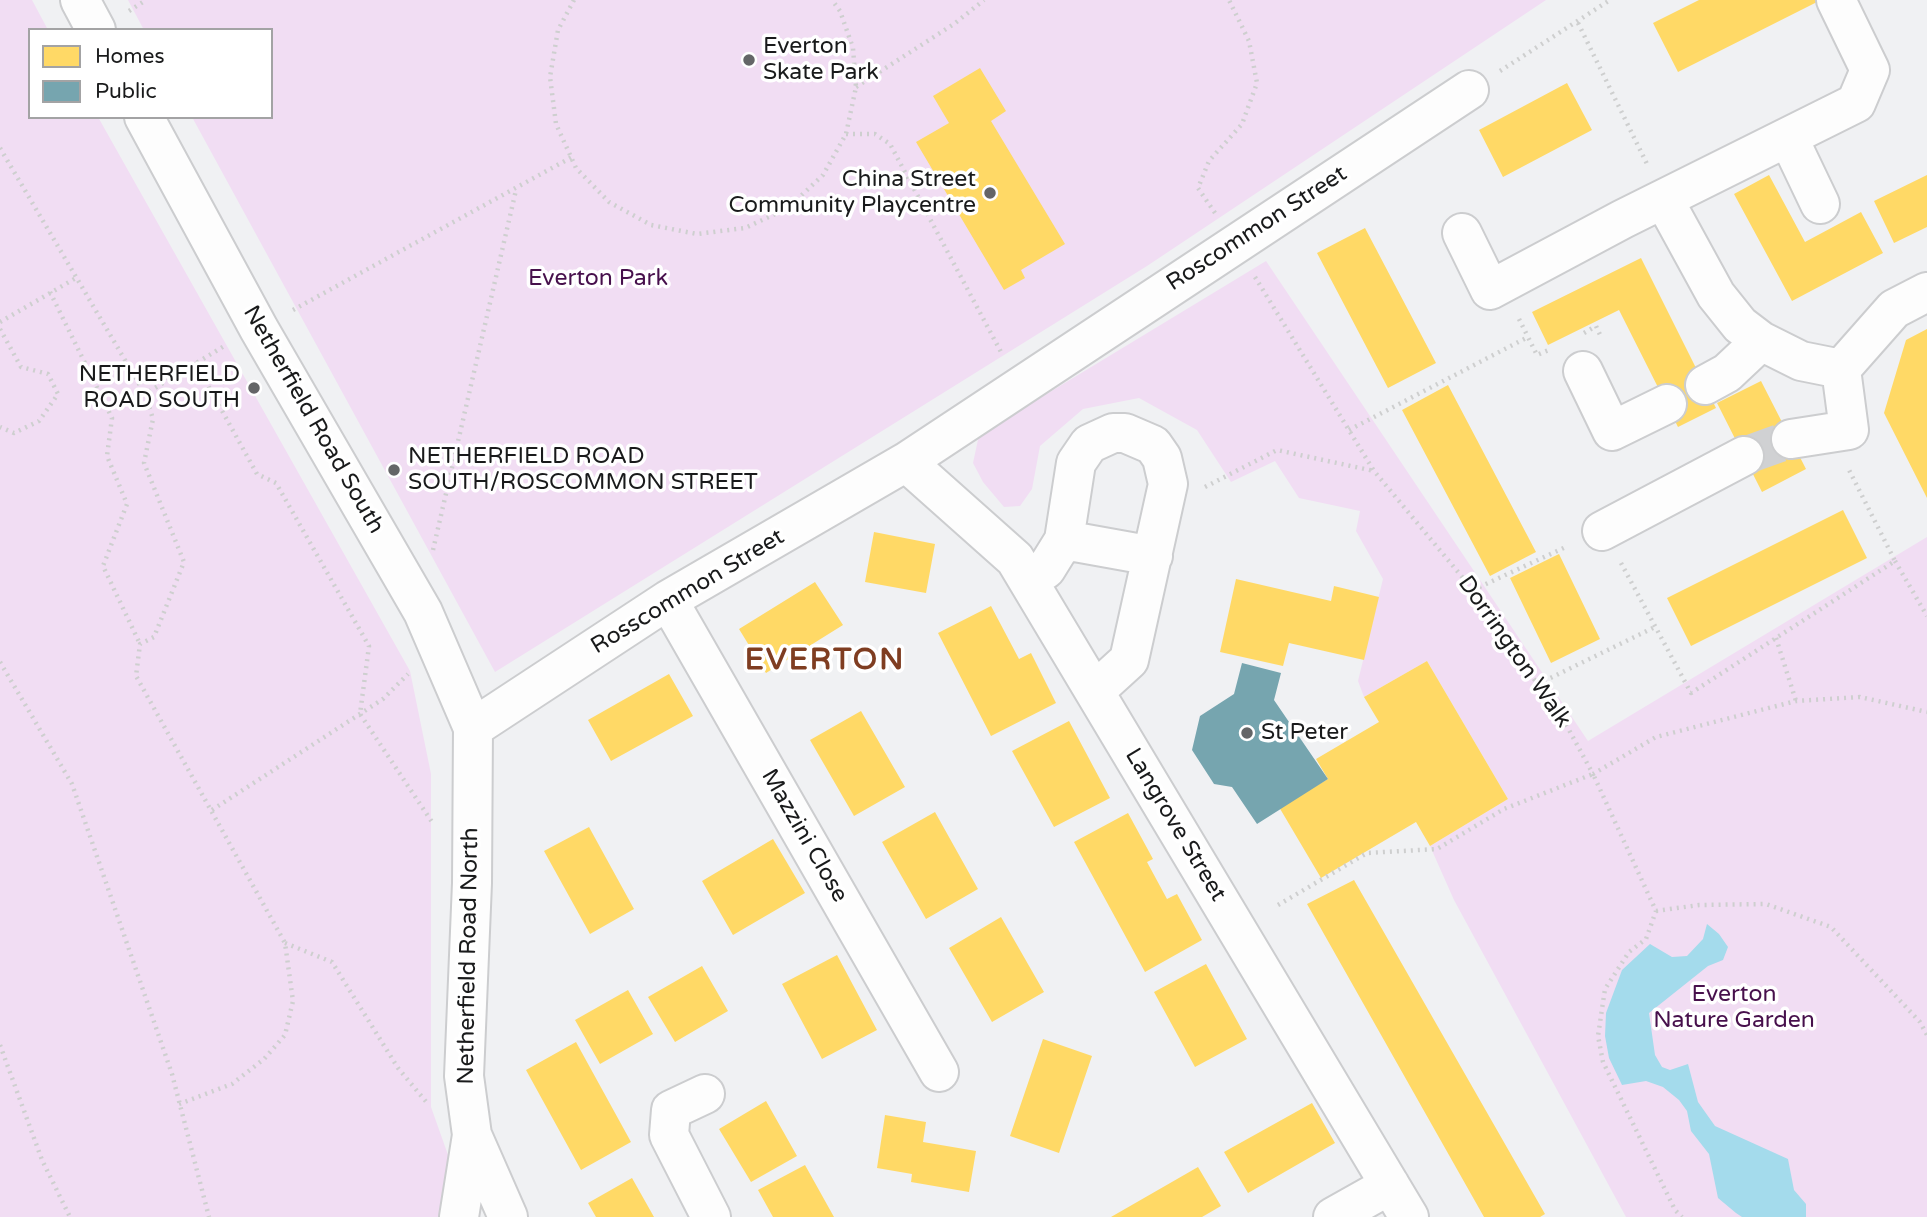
<!DOCTYPE html>
<html>
<head>
<meta charset="utf-8">
<style>
	body { margin:0 }
	#map { position:relative; width:1927px; height:1217px; overflow:hidden; background:#f0f1f3; font-family:"Varela Round",sans-serif }
	canvas { display:block }
	.legend { position:absolute; left:28px; top:28px; width:245px; height:91px; box-sizing:border-box; background:#fff; border:2px solid #a3a3a4; margin:0; padding:9px 12px; list-style:none; font-size:21px; color:#191a1b }
	.legend li { display:flex; align-items:center; gap:14px; height:35px }
	.legend b { width:35px; border:2px solid #a3a3a4 }
</style>
</head>
<body>
<div id="map">
<canvas width="1927" height="1217"></canvas>
<ul class="legend">
<li><b style="height:19px;background:#ffd966"></b>Homes</li>
<li><b style="height:19px;background:#76a5af"></b>Public</li>
</ul>
</div>
<script>
const ctx = document.querySelector('canvas').getContext('2d');
ctx.lineJoin = 'round';
function fillPath(path, color) { ctx.fillStyle = color; ctx.fill(path, 'evenodd'); }
const shape = rows => new Path2D(rows.map(r => 'M' + r).join(''));
function stroke(path, color, width, dash) { ctx.strokeStyle = color; ctx.lineWidth = width; ctx.lineCap = dash ? 'butt' : 'round'; ctx.setLineDash(dash || []); ctx.stroke(path); }
function label(font, color, halo, rows, align = 'center') {
  ctx.font = font + ' "Varela Round",sans-serif'; ctx.lineWidth = 7; ctx.setLineDash([]); ctx.textBaseline = 'middle'; ctx.strokeStyle = halo; ctx.fillStyle = color; for (const [text, x, y, turn = 0] of rows) {
    ctx.save(); ctx.translate(x, y); ctx.rotate((+turn || 0) * Math.PI / 180); ctx.textAlign = isNaN(turn) ? turn : align; if (halo) ctx.strokeText(text, 0, 0); ctx.fillText(text, 0, 0); ctx.restore();
  }
}
fillPath(shape([
	[0,0,32,0,48,30,30,30,30,117,98,117,410,671,431,774,431,1107,470,1217,0,1217],
	[128,0,1546,0,1147,266,495,672,192,117,271,117,271,30,144,30],
	[1266,261,1588,741,1927,537,1927,1217,1626,1217,1454,900,1430,846,1508,799,1427,661,1364,697,1358,681,1383,579,1356,531,1360,511,1299,498,1275,461,1231,482,1197,430,1139,398,1083,409,1040,446,1032,489,1020,506,1004,507,983,482,973,463,979,435]
]), '#f1ddf3');
fillPath(shape([
	[1707,924,1719,934,1728,947,1723,960,1708,966,1649,1013,1655,1055,1662,1067,1670,1070,1688,1064,1698,1102,1715,1126,1788,1159,1794,1190,1806,1204,1806,1217,1742,1217,1736,1213,1718,1198,1709,1154,1691,1131,1687,1111,1679,1100,1663,1087,1646,1081,1622,1085,1609,1058,1605,1036,1606,1013,1622,970,1650,944,1672,957,1687,956,1703,939]
]), '#a4dbec');
fillPath(shape([
	[1699,0,1821,0,1678,72,1653,23],
	[980,68,1006,111,991,121,1065,244,1021,270,1025,278,1004,290,916,142,949,123,933,96],
	[1567,83,1592,130,1503,177,1479,130],
	[1769,175,1805,242,1861,212,1883,253,1792,301,1734,194],
	[1927,175,1927,227,1894,243,1874,201],
	[1365,228,1436,363,1388,388,1317,253],
	[1641,258,1716,408,1678,427,1619,310,1548,345,1532,312],
	[1927,329,1927,498,1884,413,1906,340],
	[1761,381,1806,469,1762,492,1717,403],
	[1448,385,1536,552,1490,576,1402,410],
	[1843,510,1867,558,1691,646,1667,598],
	[874,532,935,544,926,593,865,582],
	[1559,554,1600,639,1551,663,1510,578],
	[1236,579,1331,601,1334,586,1379,597,1364,660,1289,643,1283,666,1220,652],
	[815,582,843,625,766,673,739,629],
	[991,606,1019,659,1031,653,1056,703,991,736,938,633],
	[1427,661,1508,799,1430,846,1416,822,1321,878,1279,807,1328,779,1316,759,1379,722,1364,697],
	[669,674,693,716,611,761,588,720],
	[861,711,905,787,854,816,810,740],
	[1069,721,1110,798,1054,827,1012,751],
	[935,812,978,889,926,919,882,842],
	[1128,813,1153,859,1147,862,1167,899,1177,894,1202,940,1145,972,1074,842],
	[589,827,634,909,590,934,544,851],
	[773,839,805,893,733,935,702,881],
	[1354,880,1545,1214,1540,1217,1484,1217,1307,904],
	[1001,917,1044,992,992,1022,949,948],
	[837,955,877,1030,822,1059,782,984],
	[1206,964,1247,1039,1195,1067,1154,992],
	[702,966,728,1011,675,1042,648,997],
	[628,990,653,1034,600,1064,575,1020],
	[1043,1039,1092,1056,1059,1153,1010,1136],
	[576,1042,631,1142,581,1170,526,1070],
	[766,1101,797,1156,751,1182,719,1129],
	[1312,1103,1335,1143,1248,1193,1224,1152],
	[885,1115,926,1122,923,1142,976,1151,969,1192,911,1182,912,1174,877,1168],
	[805,1165,834,1217,773,1217,758,1190],
	[1198,1167,1221,1206,1202,1217,1111,1217],
	[632,1178,654,1217,596,1217,588,1203]
]), '#ffd966');
fillPath(shape([
	[1242,663,1281,673,1274,700,1328,779,1257,824,1232,787,1214,784,1192,750,1200,716,1234,694]
]), '#76a5af');
stroke(shape([
	[1744,456,1791,439]
]), '#d0d1d3', 38, [38, 19]);
const minor = shape([
	[80,0,96,30],
	[144,117,259,329,423,612,473,728,472,883,464,1076,472,1135,508,1217],
	[1788,137,1820,204],
	[1664,200,1716,295,1740,325,1761,341,1801,361,1841,369],
	[1462,233,1490,290,1623,219,1856,103,1870,70,1836,0],
	[1583,371,1612,431,1667,404],
	[1705,385,1727,373,1761,341],
	[1791,439,1849,430,1841,369,1894,309,1927,292],
	[906,462,1015,559,1409,1217],
	[1602,531,1744,456],
	[1064,540,1153,556],
	[1029,581,1046,569,1064,540,1076,463,1089,444,1113,433,1125,433,1153,445,1162,458,1168,484,1129,660,1095,691],
	[668,600,939,1072],
	[473,728,668,600,906,462,1469,90],
	[705,1094,671,1110,669,1135,711,1217],
	[459,1217,472,1135],
	[1333,1217,1390,1185]
]);
stroke(minor, '#cccdcf', 42);
stroke(shape([
	[574,0,558,30,550,77,556,124,576,168,609,202,651,225,697,234,745,228,788,208,823,175,846,134,856,87,853,48,840,11,832,0],
	[129,11,146,0],
	[1578,23,1647,164],
	[1500,71,1610,0],
	[856,87,954,24,984,0],
	[846,134,875,134,890,144,1001,352],
	[0,148,145,394],
	[1215,213,1198,188,1209,161,1242,124,1257,83,1249,41,1229,0],
	[1255,277,1374,471,1473,590,1569,730,1593,774,1656,737,1796,701,1860,697,1927,712],
	[50,292,112,418,107,456,127,504,103,566,140,644],
	[293,310,572,157],
	[1519,319,1528,337],
	[0,322,76,278],
	[0,329,21,367,48,374,58,394,39,421,14,433,0,427],
	[1584,333,1596,326,1601,337],
	[195,362,257,474,276,483,369,646,360,714,434,825],
	[1349,430,1528,337,1537,355,1551,349],
	[1205,487,1277,450,1374,471],
	[433,550,516,190],
	[1895,561,1927,616],
	[1621,563,1691,693,1895,561,1848,468],
	[1473,590,1568,546],
	[1776,638,1796,701],
	[0,662,72,784,172,1074,209,1217],
	[1538,684,1657,626],
	[212,810,383,699,408,674],
	[1278,905,1367,853,1437,849,1504,809,1593,774,1656,911,1646,939,1629,952,1605,989,1598,1036,1603,1062,1675,1210,1682,1217],
	[1656,911,1699,905,1766,904,1831,927,1920,1022,1927,1035],
	[285,943,332,962,398,1068,428,1104],
	[0,1045,42,1160,70,1217],
	[179,1104,232,1084,264,1059,285,1035,293,1001,285,943,136,676,140,644,154,637,184,562,144,463,153,419,145,394,226,345]
]), '#cecfcf', 4.5, [2, 5]);
stroke(minor, '#fdfdfd', 38);
for (const [x, y, r, color] of [
	[749,60,7,"#646567"],
	[990,193,7,"#646567"],
	[254,388,7,"#646567"],
	[394,470,7,"#646567"],
	[1247,733,7,"#646567"]
]) { const dot = new Path2D(); dot.arc(x, y, r, 0, 2 * Math.PI); ctx.fillStyle = color; ctx.fill(dot); stroke(dot, '#fff', 2.5); }
label('23px', '#191a1b', '#fff', [
	["Everton",763,47],
	["Skate Park",763,73],
	["China Street",976,180,"right"],
	["Community Playcentre",976,206,"right"],
	["NETHERFIELD",240,375,"right"],
	["ROAD SOUTH",240,401,"right"],
	["NETHERFIELD ROAD",408,457],
	["SOUTH/ROSCOMMON STREET",408,483],
	["St Peter",1261,733]
], 'left');
label('23px', '#191a1b', '#fff', [
	["Roscommon Street",1257,229,-33],
	["Netherfield Road South",313,420,60],
	["Rosscommon Street",688,592,-31],
	["Dorrington Walk",1514,652,55],
	["Langrove Street",1175,825,59],
	["Mazzini Close",804,836,60],
	["Netherfield Road North",469,956,-89]
]);
label('23px', '#47104c', '#fff', [
	["Everton Park",598,279],
	["Everton",1734,995],
	["Nature Garden",1734,1021]
]);
ctx.letterSpacing = '2px';
label('bold 30px', '#7f3d21', '#fff', [
	["EVERTON",825,661]
]);
ctx.letterSpacing = '0px';
</script>
</body>
</html>
